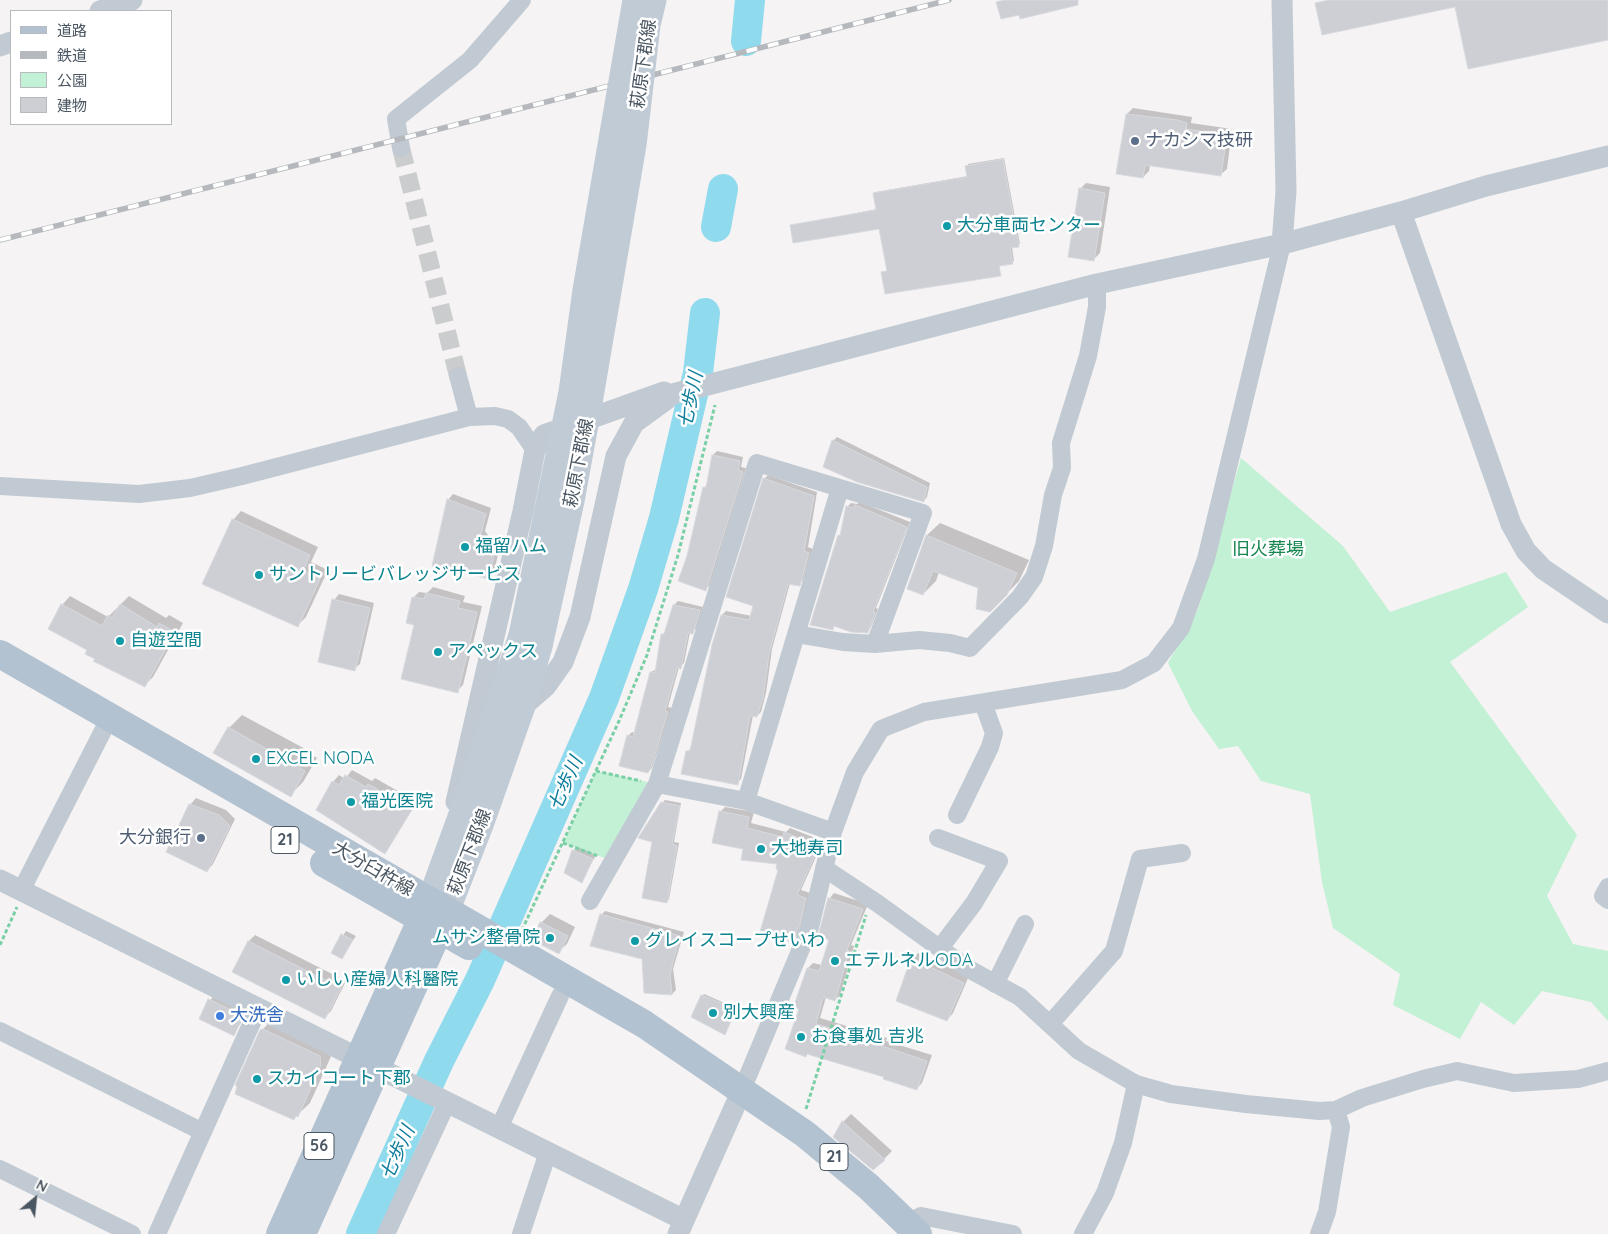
<!DOCTYPE html>
<html>
<head>
<meta charset="utf-8">
<style>
	body { margin:0 }
	#map { position:relative; width:1608px; height:1234px; overflow:hidden; background:#f5f3f3; font-family:Quicksand,"Noto Sans JP",sans-serif }
	canvas { display:block }
	.legend { position:absolute; left:10px; top:10px; width:162px; height:115px; box-sizing:border-box; background:#fff; border:1px solid #b7bbc0; margin:0; padding:6px 9px; list-style:none; font-size:15px; color:#4a5661 }
	.legend li { display:flex; align-items:center; gap:10px; height:25px }
	.legend b { width:25px; border:1px solid #b7bbc0 }
	.north { position:absolute; left:10px; top:1174px; width:50px; height:50px; -webkit-text-stroke:4px #fff; paint-order:stroke; rotate:28deg; font-size:14px; font-weight:700; line-height:20px; text-align:center; color:#4a5661 }
	.north::after { content:''; display:block; margin:auto; width:18px; height:22px; background:#4a5661; clip-path:polygon(50% 0,100% 100%,50% 72%,0 100%) }
</style>
</head>
<body>
<div id="map">
<canvas width="1608" height="1234"></canvas>
<ul class="legend">
<li><b style="height:6px;background:#b3c2d1"></b>道路</li>
<li><b style="height:6px;background:#b5b8bd"></b>鉄道</li>
<li><b style="height:14px;background:#c3f1d5"></b>公園</li>
<li><b style="height:14px;background:#cdcfd5"></b>建物</li>
</ul>
<div class="north">N</div>
</div>
<script>
const ctx = document.querySelector('canvas').getContext('2d');
ctx.lineJoin = 'round';
function fillPath(path, color) { ctx.fillStyle = color; ctx.fill(path, 'evenodd'); }
const shape = rows => new Path2D(rows.map(r => 'M' + r).join(''));
function stroke(path, color, width, dash) { ctx.strokeStyle = color; ctx.lineWidth = width; ctx.lineCap = dash ? 'butt' : 'round'; ctx.setLineDash(dash || []); ctx.stroke(path); }
function label(font, color, halo, rows, align = 'center') {
  ctx.font = font + ' Quicksand,"Noto Sans JP",sans-serif'; ctx.lineWidth = 5; ctx.setLineDash([]); ctx.textBaseline = 'middle'; ctx.strokeStyle = halo; ctx.fillStyle = color; for (const [text, x, y, turn = 0] of rows) {
    ctx.save(); ctx.translate(x, y); ctx.rotate((+turn || 0) * Math.PI / 180); ctx.textAlign = isNaN(turn) ? turn : align; if (halo) ctx.strokeText(text, 0, 0); ctx.fillText(text, 0, 0); ctx.restore();
  }
}
fillPath(shape([
	[1241,458,1343,546,1390,612,1506,572,1528,607,1450,662,1577,835,1547,896,1573,944,1608,951,1608,1021,1591,1002,1542,991,1514,1025,1481,1002,1460,1039,1393,1005,1400,974,1333,928,1322,882,1310,794,1261,781,1238,746,1219,749,1192,711,1168,663,1198,609],
	[596,771,657,784,613,861,563,843]
]), '#c3f1d5');
fillPath(shape([
	[1133,108,1192,117,1191,123,1232,129,1227,169,1220,175,1150,165,1149,171,1143,177,1127,114],
	[1004,158,1020,244,1012,247,1014,261,1000,265,1000,274,882,273,888,270,880,227,791,226,877,209,876,192,968,176,968,164],
	[1086,183,1110,187,1100,253,1093,260,1080,189],
	[837,437,930,483,927,497,924,501,833,441],
	[717,451,743,457,741,467,746,468,710,585,706,589,688,557,704,488,708,483,713,455],
	[768,475,817,492,808,547,813,549,803,580,799,584,790,583,772,649,766,693,761,712,757,716,753,715,741,779,737,783,688,751,692,747,722,615,726,611,752,616,755,605,764,479],
	[453,494,491,508,485,531,499,550,494,572,488,578,448,500],
	[860,502,910,522,876,608,878,609,871,627,867,632,836,625,833,628,839,536,842,532,847,507,851,503,857,504],
	[241,511,318,547,311,562,328,570,306,617,297,626,233,520],
	[940,523,1029,560,1019,581,990,611,980,588,939,572,936,581,923,594,908,588,927,535],
	[433,587,465,596,463,602,482,606,463,685,457,691,416,624,413,598,419,592,427,593],
	[339,594,374,603,360,664,354,669,334,600],
	[70,596,108,617,129,596,166,618,169,615,183,623,153,677,144,686,96,658,89,649,62,605],
	[678,601,703,607,696,629,690,632,684,663,679,667,668,707,672,708,652,768,648,772,628,736,632,732,635,733,651,672,657,669,663,634,667,630,674,605],
	[242,715,311,752,310,754,317,758,303,782,290,795,229,728],
	[352,770,372,781,375,778,417,802,390,846,384,852,317,809,333,782,339,775,345,779],
	[196,798,226,810,235,819,213,864,207,871,190,805],
	[665,800,681,803,674,842,679,843,669,899,667,902,662,803],
	[725,807,754,812,751,823,786,832,790,828,823,841,801,890,810,893,804,918,797,935,792,940,778,863,744,848,720,812],
	[577,847,596,855,582,881,573,851],
	[834,893,868,904,851,945,854,946,840,995,835,1000,826,997,820,1018,887,1038,886,1041,932,1055,922,1083,916,1089,885,1076,808,1053,805,1056,801,1008,808,968,813,963,822,965,831,940,829,899],
	[605,911,684,932,673,969,676,990,672,994,643,958,601,915],
	[550,914,575,927,567,944,558,952,541,923],
	[346,931,356,936,342,957,333,952],
	[255,935,346,981,331,1011,325,1017,234,971,249,941],
	[918,953,969,976,953,1013,947,1020,912,959],
	[704,994,736,1008,725,1033,702,996],
	[213,996,243,1010,241,1014,245,1016,234,1034,201,1018],
	[274,1018,333,1052,310,1103,293,1119,261,1031],
	[851,1114,892,1151,884,1159,843,1122]
]), '#0003');
stroke(shape([
	[746,41,750,0],
	[716,227,723,189],
	[361,1234,439,1061,480,980,604,698,643,589,664,518,698,373,705,313]
]), '#90daee', 30);
const building = shape([
	[1005,0,1078,0,1078,5,1020,19,1019,15,1001,19,996,2,1005,0],
	[1329,0,1608,0,1608,40,1468,69,1455,7,1322,35,1315,3,1329,0],
	[1126,114,1177,120,1187,123,1186,129,1227,135,1221,176,1145,165,1143,178,1116,174,1126,114],
	[1003,159,1019,247,1010,248,1013,264,999,266,1001,276,885,294,881,272,887,271,879,229,793,243,790,225,876,210,873,193,967,177,965,166,1003,159],
	[1079,188,1105,193,1094,261,1068,257,1079,188],
	[832,440,927,487,924,502,857,482,823,467,832,440],
	[712,455,740,461,738,470,743,472,706,591,678,581,687,556,703,487,706,488,712,455],
	[763,478,814,496,804,551,809,553,800,586,788,584,769,654,763,698,757,717,750,716,738,785,681,774,686,751,690,751,712,645,721,615,749,620,753,606,726,597,763,478],
	[447,499,486,514,480,537,494,556,489,579,432,566,447,499],
	[855,505,907,527,873,612,875,613,868,633,851,632,834,626,833,630,810,625,838,535,840,536,846,506,854,508,855,505],
	[232,519,310,555,303,571,320,579,298,627,202,584,232,519],
	[926,535,1017,573,1007,595,990,612,976,609,978,588,933,571,923,595,907,589,926,535],
	[426,593,460,601,458,608,477,612,458,693,401,679,414,625,406,623,412,597,424,599,426,593],
	[332,599,370,608,355,671,318,662,332,599],
	[61,604,102,626,108,615,112,618,120,604,157,627,159,623,175,632,145,687,93,661,95,659,85,654,87,650,48,629,61,604],
	[673,605,700,610,693,634,688,633,681,669,677,667,665,711,668,712,651,767,648,773,619,766,627,735,633,737,650,672,655,673,661,634,664,634,673,605],
	[228,727,305,771,291,797,213,753,228,727],
	[345,775,366,787,368,784,412,809,385,854,316,810,332,781,339,785,345,775],
	[661,802,680,806,672,844,677,846,667,903,642,898,652,842,638,838,661,802],
	[189,804,219,815,230,826,207,872,166,852,189,804],
	[719,811,749,817,747,828,783,837,784,832,819,846,797,895,806,898,800,924,792,942,760,932,778,870,776,869,777,864,741,860,743,849,712,843,719,811],
	[572,850,593,859,582,883,564,873,572,850],
	[828,898,863,909,847,950,849,951,835,1001,823,997,816,1024,882,1043,882,1046,927,1061,917,1090,883,1079,884,1077,807,1054,806,1057,785,1049,799,1009,793,1008,807,968,819,971,829,940,818,936,828,898],
	[600,914,680,936,670,974,672,995,644,993,642,959,590,946,600,914],
	[540,922,568,936,559,954,532,940,540,922],
	[341,934,353,940,342,959,331,953,341,934],
	[248,941,341,988,325,1019,232,972,248,941],
	[911,958,964,983,947,1021,896,1001,911,958],
	[701,995,736,1009,725,1035,691,1017,701,995],
	[208,999,240,1014,238,1018,241,1020,234,1036,199,1019,208,999],
	[263,1029,320,1056,321,1065,298,1117,296,1116,294,1120,235,1094,237,1086,235,1085,260,1030,263,1029],
	[842,1121,885,1160,873,1170,833,1137,842,1121]
]);
fillPath(building, '#cdcfd5');
stroke(building, '#d7d9de', 1);
stroke(shape([
	[401,148,458,376]
]), '#caccce', 18, [18, 9]);
stroke(shape([
	[596,771,641,781],
	[563,843,598,856],
	[522,930,619,721,647,655,678,555,715,405],
	[0,945,17,907],
	[806,1109,866,915]
]), '#7ad0a6', 3, [4, 2.5]);
stroke(shape([
	[401,148,396,119,470,60,522,0],
	[469,417,495,416,508,419,519,427,535,450],
	[0,486,139,494,190,488,242,476,469,417,458,376],
	[796,634,843,642,875,644,919,640,950,643,970,648,1020,597,1034,577,1044,546,1053,495,1062,468,1061,443,1088,356,1097,307,1097,284],
	[746,801,840,488],
	[957,815,990,747,994,733,983,703],
	[833,832,746,801,657,784,757,463,923,513,875,644],
	[938,838,999,861,974,903,940,948],
	[824,868,877,903,967,968,1020,997,1079,1051,1136,1084,1171,1094,1246,1104,1319,1111,1336,1110,1341,1127,1327,1212,1319,1234],
	[1608,887,1603,896,1608,900],
	[21,891,110,717],
	[590,901,657,784],
	[995,984,1025,924],
	[1050,1024,1114,951,1140,859,1182,853],
	[0,1031,203,1132],
	[742,1090,810,927,833,832,855,772,881,729,924,712,1122,680,1154,663,1181,628,1206,559,1282,244],
	[1336,1110,1362,1098,1423,1079,1457,1071,1514,1083,1578,1079,1608,1071],
	[499,1128,560,996],
	[0,1169,132,1234],
	[907,1223,921,1216,1013,1234],
	[157,1234,258,1009],
	[386,1234,447,1103],
	[521,1234,548,1152],
	[1083,1234,1105,1193,1123,1143,1136,1084]
]), '#c1cad2', 18);
stroke(shape([
	[100,11,132,0],
	[0,46,11,42],
	[1401,212,1511,524,1526,551,1543,569,1608,613],
	[1282,244,1286,191,1282,0],
	[665,396,1097,284,1282,244,1401,212,1486,186,1608,156],
	[456,802,523,511,535,450,544,435,664,392,667,399,634,423,616,456,580,617,563,662,546,686,523,706],
	[0,880,684,1220],
	[678,1234,742,1090]
]), '#c1cad2', 21);
stroke(shape([
	[429,902,484,751,521,635],
	[447,912,481,825,523,706,540,646]
]), '#c1cbd6', 25);
stroke(shape([
	[0,654,644,1024,805,1134,869,1187,918,1234],
	[324,863,469,946],
	[280,1234,428,905],
	[302,1234,446,914]
]), '#b3c2d1', 28);
const rail = shape([
	[0,240,949,0]
]);
stroke(rail, '#b5b8bd', 5.5);
stroke(rail, '#fff', 4, [11]);
stroke(shape([
	[521,635,571,392,585,290,635,0],
	[540,646,572,501,591,397,634,145,648,25,654,0]
]), '#c1cbd6', 25);
for (const [x, y, r, color] of [
	[1135,141,5,"#5c6f8a"],
	[947,226,5,"#0f9aa8"],
	[465,547,5,"#0f9aa8"],
	[259,575,5,"#0f9aa8"],
	[120,641,5,"#0f9aa8"],
	[438,652,5,"#0f9aa8"],
	[256,759,5,"#0f9aa8"],
	[351,802,5,"#0f9aa8"],
	[201,838,5,"#5c6f8a"],
	[761,849,5,"#0f9aa8"],
	[550,938,5,"#0f9aa8"],
	[635,941,5,"#0f9aa8"],
	[835,961,5,"#0f9aa8"],
	[286,980,5,"#0f9aa8"],
	[713,1013,5,"#0f9aa8"],
	[220,1016,5,"#3f7fe0"],
	[801,1037,5,"#0f9aa8"],
	[257,1079,5,"#0f9aa8"]
]) { const dot = new Path2D(); dot.arc(x, y, r, 0, 2 * Math.PI); ctx.fillStyle = color; ctx.fill(dot); stroke(dot, '#fff', 2); }
for (const [x, y, w] of [
	[285,840,28],
	[319,1146,30],
	[834,1157,28]
]) { const box = new Path2D(); box.roundRect(x - w / 2, y - 13.5, w, 27, 4); ctx.fillStyle = '#fff'; ctx.fill(box); stroke(box, '#4a5661', 1); }
label('bold 16px', '#4a5661', null, [
	["21",285,840],
	["56",319,1146],
	["21",834,1157]
]);
label('18px', '#4a5661', '#fff', [
	["萩原下郡線",644,64,-82],
	["萩原下郡線",579,463,-79],
	["萩原下郡線",470,852,-69],
	["大分臼杵線",373,869,30]
]);
label('18px', '#4e5e75', '#fff', [
	["ナカシマ技研",1145,141],
	["大分銀行",191,838,"right"]
], 'left');
label('18px', '#0d838f', '#fff', [
	["大分車両センター",957,226],
	["福留ハム",475,547],
	["サントリービバレッジサービス",269,575],
	["自遊空間",130,641],
	["アペックス",448,652],
	["EXCEL NODA",266,759],
	["福光医院",361,802],
	["大地寿司",771,849],
	["ムサシ整骨院",540,938,"right"],
	["グレイスコープせいわ",645,941],
	["エテルネルODA",845,961],
	["いしい産婦人科醫院",296,980],
	["別大興産",723,1013],
	["お食事処 吉兆",811,1037],
	["スカイコート下郡",267,1079]
], 'left');
label('18px', '#17864f', '#fff', [
	["旧火葬場",1268,550]
]);
label('18px', '#366cbe', '#fff', [
	["大洗舎",230,1016]
], 'left');
label('italic 19px', '#0c7c9b', '#fff', [
	["七歩川",691,400,-78],
	["七歩川",566,784,-66],
	["七歩川",398,1153,-66]
]);
</script>
</body>
</html>
